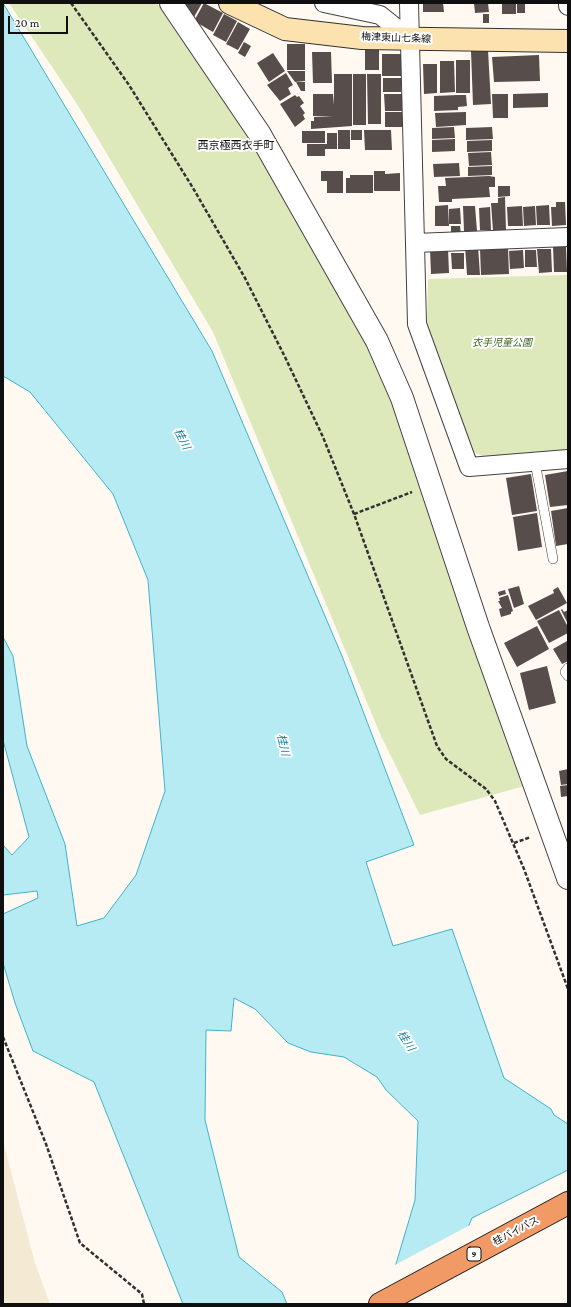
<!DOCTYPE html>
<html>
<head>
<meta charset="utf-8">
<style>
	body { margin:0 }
	#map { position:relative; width:571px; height:1307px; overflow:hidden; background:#fff9f1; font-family:"Crimson Pro",serif }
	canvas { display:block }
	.frame { position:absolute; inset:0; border:4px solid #0f0f0f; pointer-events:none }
	.scale { position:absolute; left:8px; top:16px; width:60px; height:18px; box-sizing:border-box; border:2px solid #0f0f0f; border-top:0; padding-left:5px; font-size:12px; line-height:14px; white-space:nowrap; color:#0f0f0f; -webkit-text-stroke:3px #fff; paint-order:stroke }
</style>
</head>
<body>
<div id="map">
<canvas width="571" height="1307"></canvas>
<div class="frame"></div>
<div class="scale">20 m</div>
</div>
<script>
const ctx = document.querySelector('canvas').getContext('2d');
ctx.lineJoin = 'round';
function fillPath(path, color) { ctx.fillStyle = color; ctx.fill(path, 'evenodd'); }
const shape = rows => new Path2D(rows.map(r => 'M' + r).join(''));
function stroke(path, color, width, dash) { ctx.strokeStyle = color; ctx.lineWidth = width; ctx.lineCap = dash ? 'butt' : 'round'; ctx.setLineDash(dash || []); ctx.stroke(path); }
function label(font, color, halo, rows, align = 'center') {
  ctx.font = font + ' "Crimson Pro","Noto Sans JP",serif'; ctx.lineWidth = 4; ctx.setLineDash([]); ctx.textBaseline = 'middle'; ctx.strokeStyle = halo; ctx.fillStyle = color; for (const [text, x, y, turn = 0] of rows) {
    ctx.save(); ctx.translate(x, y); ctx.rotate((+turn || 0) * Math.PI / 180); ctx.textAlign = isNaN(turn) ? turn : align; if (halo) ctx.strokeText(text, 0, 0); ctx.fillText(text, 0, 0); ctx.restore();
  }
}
fillPath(shape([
	[3,1141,35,1263,50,1304,3,1304]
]), '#f4e9d2');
fillPath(shape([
	[9,3,157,3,279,180,369,343,418,471,528,785,420,815,381,736,213,332,79,107],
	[567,275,568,449,565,452,491,460,474,452,427,329,428,279]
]), '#dde8bb');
const water = shape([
	[3,3,212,351,342,656,414,845,366,862,393,946,452,929,504,1078,551,1109,554,1115,568,1124,568,1170,472,1218,439,1298,384,1304,415,1200,418,1121,386,1090,377,1077,344,1057,311,1052,288,1043,255,1009,234,998,231,1031,206,1030,205,1120,239,1257,282,1292,287,1304,183,1304,94,1082,33,1051,15,1003,3,963,3,914,38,898,37,891,3,895,3,845,12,855,29,837,3,740,3,637,13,656,27,746,65,844,77,926,104,918,136,875,165,791,148,580,113,494,30,392,3,376,3,3]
]);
fillPath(water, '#b7ebf4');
stroke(water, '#40b2c9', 1);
fillPath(shape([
	[472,1224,441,1298,441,1304,382,1304,393,1266]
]), '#fff9f1');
fillPath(shape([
	[186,3,202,3,194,17,184,6],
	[204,3,223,13,213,32,194,21],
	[423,3,443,3,444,12,423,12],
	[474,3,488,3,489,12,475,13],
	[502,3,516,3,516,14,502,14],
	[517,3,525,3,525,13,517,13],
	[224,14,237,21,226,42,213,35],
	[483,14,489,14,489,23,483,23],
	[238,22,250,29,238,50,226,44],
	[244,42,251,46,245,57,238,53],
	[287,44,305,44,305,70,287,70],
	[365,50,379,50,379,70,365,70],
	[488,50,491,104,473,105,471,51],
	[312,52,331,52,332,83,313,83],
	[273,53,285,71,269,82,257,63],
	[382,54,403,54,404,76,382,76],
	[539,55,540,81,494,82,492,57],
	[456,60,470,60,470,93,456,93],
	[440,61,454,61,455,92,440,93],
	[423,64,437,64,437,93,424,94],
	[287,71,305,71,305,81,295,82],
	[286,73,293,85,288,88,291,94,280,101,267,85],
	[334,74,352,74,352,126,311,129,311,121,314,121,314,117,334,117,313,116,313,94,333,94,334,105],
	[353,74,366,74,366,125,353,125],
	[367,74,381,74,381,124,368,124],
	[383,78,401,78,401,92,383,92],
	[296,82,305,82,305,91,301,91],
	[548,93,548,107,513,108,513,94],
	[384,94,403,94,403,111,385,111],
	[492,94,508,94,508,118,493,118],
	[295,95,297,97,299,96,304,103,300,106,305,113,303,115,305,119,295,127,280,104],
	[458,95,466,95,467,106,458,107,458,110,434,111,434,96],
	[385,112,404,112,404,127,385,127],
	[466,112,466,125,436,127,435,113],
	[454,127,455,138,432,139,432,128],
	[492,127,493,139,466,140,466,128],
	[338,130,350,130,350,149,338,149],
	[351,130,362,130,362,140,351,140],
	[364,130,391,130,392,150,365,150],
	[302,131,325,131,325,143,302,143],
	[327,133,337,133,337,149,325,149,325,156,307,156,307,144,327,144],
	[455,139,455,151,432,152,432,140],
	[492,140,492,151,467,152,467,141],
	[491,152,492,165,469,166,468,153],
	[459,163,460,176,434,177,433,164],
	[492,166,492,175,468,176,468,167],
	[321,171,343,171,343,193,327,193,327,181,321,181],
	[374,171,385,171,385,174,400,173,400,191,374,191],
	[350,175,373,175,373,193,346,193,346,178,350,178],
	[489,176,495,177,495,187,489,187,490,197,452,199,452,202,439,202,438,186,446,186,445,178],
	[498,186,510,186,510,196,498,197],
	[505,197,506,230,493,231,491,203,498,203,498,198],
	[556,202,565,202,566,225,552,226,551,207,556,207],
	[448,205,449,226,435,226,435,206],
	[549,205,550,225,537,225,536,206],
	[463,206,475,206,477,231,464,231],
	[522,206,523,226,508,226,507,207],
	[535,206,536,225,524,226,523,207],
	[490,207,491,230,480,230,479,208],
	[460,208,461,224,449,224,449,209],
	[451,226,460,226,461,234,451,234],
	[465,246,478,246,480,275,467,275],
	[553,246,566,246,567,272,554,272],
	[448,248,449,273,431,274,430,249],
	[508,248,509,274,481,275,480,249],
	[537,249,551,249,552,272,539,273],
	[523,250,524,268,510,269,509,251],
	[525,250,536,250,537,267,525,267],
	[451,253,464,253,464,269,452,269],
	[568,471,568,505,550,507,545,475],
	[531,474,537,511,512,515,506,478],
	[568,508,568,544,556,546,551,511],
	[537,513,542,547,518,551,513,517],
	[519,586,524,604,514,608,508,589],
	[558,587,567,603,536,620,528,606,554,593,553,590],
	[505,590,506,594,499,596,498,592],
	[508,595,513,611,511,612,511,614,501,617,499,609,502,608,498,601,500,601,499,598],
	[562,609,564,612,568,610,568,624,561,610],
	[559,610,568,627,568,633,549,643,537,621],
	[537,626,549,649,517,667,504,643],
	[567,641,568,661,562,664,553,649],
	[547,666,556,703,529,710,520,673],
	[568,769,568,784,561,785,559,771],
	[568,785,568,796,561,797,560,786]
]), '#574d4b');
const service = shape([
	[535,462,553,559],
	[568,668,565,672,568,676]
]);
const minor = shape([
	[324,3,380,15,410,39],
	[409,3,417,324,469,467,568,459],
	[568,3,568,6],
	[415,243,568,237]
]);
const tertiary = shape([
	[171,3,259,133,377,341,402,398,478,627,568,878]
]);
const secondary = shape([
	[230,3,285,29,362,38,568,41]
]);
const trunk = shape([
	[380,1304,568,1203]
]);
stroke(service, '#424242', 10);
stroke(minor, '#424242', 20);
stroke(tertiary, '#424242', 24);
stroke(secondary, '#313131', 24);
stroke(trunk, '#202020', 24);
stroke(shape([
	[71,3,129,85,193,188,245,278,285,357,323,437,354,514,437,746,446,759,486,789,495,801,524,869,568,989],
	[354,514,412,492],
	[514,843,531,837],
	[3,1037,46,1144,80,1243,142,1294,144,1304]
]), '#313131', 2.5, [4, 2]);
stroke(service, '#fff', 9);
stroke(minor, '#fff', 18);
stroke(tertiary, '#fff', 22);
stroke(secondary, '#fce2af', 22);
stroke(trunk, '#f29a65', 22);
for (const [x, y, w] of [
	[474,1254,14]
]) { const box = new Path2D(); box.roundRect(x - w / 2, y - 7, w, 14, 3); ctx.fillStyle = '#fff'; ctx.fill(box); stroke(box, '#0f0f0f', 1); }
label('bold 9px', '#0f0f0f', null, [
	["9",474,1254]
]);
label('10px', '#0f0f0f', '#fff', [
	["梅津東山七条線",396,38,2],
	["桂バイパス",516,1231,-28]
]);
label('italic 10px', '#3e6520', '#fff', [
	["衣手児童公園",502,343]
]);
label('11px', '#0f0f0f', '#fff', [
	["西京極西衣手町",236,146]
]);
label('italic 11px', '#1a7c97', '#fff', [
	["桂川",182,439,63],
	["桂川",283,745,77],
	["桂川",406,1041,57]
]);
</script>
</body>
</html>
